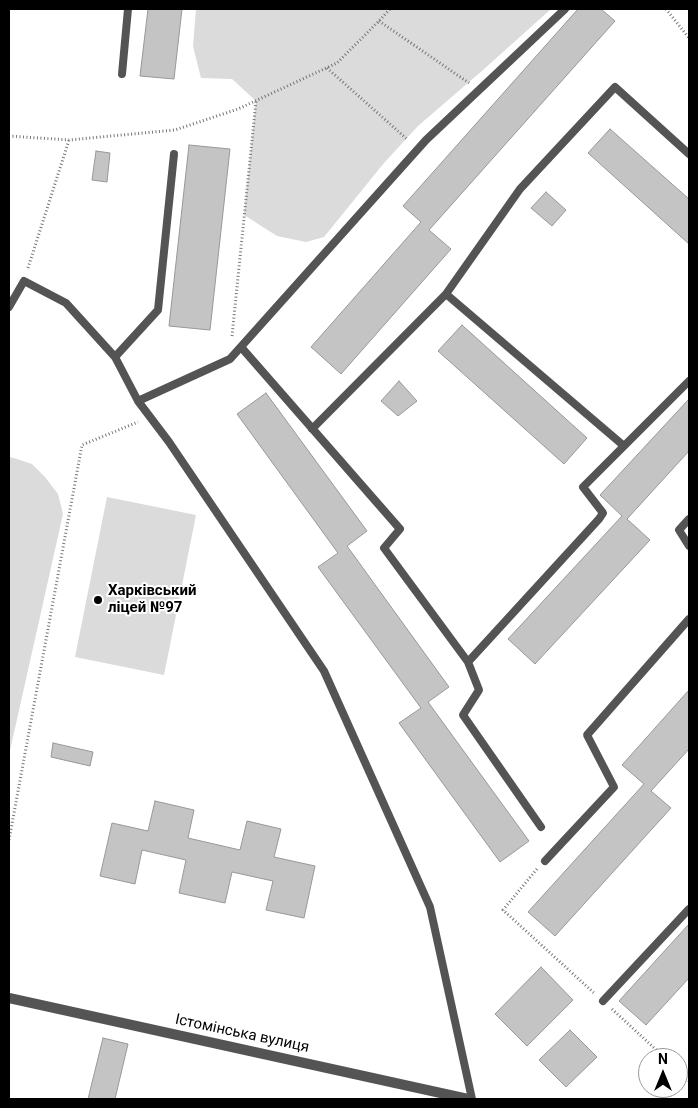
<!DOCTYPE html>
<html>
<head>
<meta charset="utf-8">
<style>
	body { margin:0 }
	#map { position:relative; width:698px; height:1108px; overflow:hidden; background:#fff; font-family:Roboto,sans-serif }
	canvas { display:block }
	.frame { position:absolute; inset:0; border:10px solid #000; pointer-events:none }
	.north { position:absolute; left:638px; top:1048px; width:50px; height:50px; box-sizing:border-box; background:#fff; border:1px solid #999; border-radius:50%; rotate:0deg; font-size:14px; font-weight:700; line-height:20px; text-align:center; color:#000 }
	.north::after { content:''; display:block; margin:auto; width:18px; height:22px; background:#000; clip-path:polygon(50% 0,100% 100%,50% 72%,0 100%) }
</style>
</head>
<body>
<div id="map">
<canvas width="698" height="1108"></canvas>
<div class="frame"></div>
<div class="north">N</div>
</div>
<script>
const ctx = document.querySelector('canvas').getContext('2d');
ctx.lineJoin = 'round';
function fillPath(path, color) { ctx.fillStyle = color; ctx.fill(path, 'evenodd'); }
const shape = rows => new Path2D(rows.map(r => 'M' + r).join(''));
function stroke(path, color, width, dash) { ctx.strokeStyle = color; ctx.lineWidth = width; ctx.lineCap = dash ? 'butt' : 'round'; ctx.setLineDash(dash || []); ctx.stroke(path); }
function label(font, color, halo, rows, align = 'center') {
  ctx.font = font + ' Roboto,sans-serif'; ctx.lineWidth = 4; ctx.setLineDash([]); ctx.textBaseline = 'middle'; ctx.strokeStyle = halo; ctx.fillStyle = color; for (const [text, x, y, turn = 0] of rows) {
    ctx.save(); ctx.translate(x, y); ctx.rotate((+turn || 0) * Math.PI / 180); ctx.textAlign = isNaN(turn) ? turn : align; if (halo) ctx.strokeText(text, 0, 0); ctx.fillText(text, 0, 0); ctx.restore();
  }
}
fillPath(shape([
	[196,9,551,9,483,70,418,126,384,163,324,237,306,242,277,236,244,215,256,101,232,79,201,78,193,46],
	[9,457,14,458,32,464,45,477,58,494,63,514,9,755],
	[107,497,196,515,164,675,75,657]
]), '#dbdbdb');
const building = shape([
	[148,9,182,9,174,79,140,76,148,9],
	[578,9,601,9,615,21,429,230,451,249,341,374,311,347,421,222,403,206,578,9],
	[610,129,689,199,689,244,588,153,610,129],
	[189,145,230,149,210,330,169,326,189,145],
	[96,151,110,153,107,182,92,180,96,151],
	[546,192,566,210,552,226,531,208,546,192],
	[462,325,587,438,564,464,438,351,462,325],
	[399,381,417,401,398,416,381,401,399,381],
	[266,393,367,531,347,546,449,687,428,702,529,841,500,862,399,723,421,708,318,567,338,553,237,414,266,393],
	[689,399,689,451,627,519,650,540,535,664,508,639,622,516,600,495,689,399],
	[689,690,689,749,651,791,671,808,555,936,528,912,644,784,622,765,689,690],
	[53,743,93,752,90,766,51,757,53,743],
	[155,801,194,810,188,838,240,850,247,821,281,829,274,857,315,866,304,918,266,910,273,881,232,872,225,903,179,893,186,860,142,850,135,884,100,876,112,823,148,831,155,801],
	[689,924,689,978,646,1025,619,1001,689,924],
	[541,967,573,1000,527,1046,495,1014,541,967],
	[570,1030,597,1057,566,1087,539,1060,570,1030],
	[103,1038,128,1044,115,1099,88,1099,103,1038]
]);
fillPath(building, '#c4c4c4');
stroke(building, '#989898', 1);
stroke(shape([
	[666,9,689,38],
	[379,21,469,83],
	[327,68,408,140],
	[9,136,69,140,175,130,238,109,337,63,379,21,390,9],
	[28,268,69,140],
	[232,336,256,101],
	[9,840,82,445,138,422],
	[537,869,503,910,594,993],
	[612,1009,665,1058],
	[678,1071,689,1081]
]), '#767676', 3, [1, 2.5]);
stroke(shape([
	[122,74,128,9],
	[446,294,624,446],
	[9,307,24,281,66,303,115,357,138,401,169,442,324,671,430,907,472,1099],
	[241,347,400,529,384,548,468,662,479,690,463,715,541,827],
	[115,357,158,310,174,154],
	[138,401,230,359,426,140,565,9],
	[312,429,446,294,520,189,615,87,689,154],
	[689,519,679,530,689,546],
	[468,662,599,519,603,513,583,487,689,381],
	[545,861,614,787,587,735,689,619],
	[603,1001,689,909]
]), '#545454', 8);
stroke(shape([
	[9,998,468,1099]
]), '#545454', 10);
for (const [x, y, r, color] of [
	[98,600,5,"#000"]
]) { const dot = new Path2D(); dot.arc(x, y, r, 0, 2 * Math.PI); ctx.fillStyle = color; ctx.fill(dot); stroke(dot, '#fff', 2); }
label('bold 15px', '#000', '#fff', [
	["Харківський",108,591],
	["ліцей №97",108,608]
], 'left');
label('15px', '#000', '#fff', [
	["Істомінська вулиця",242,1034,12]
]);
</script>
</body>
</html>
